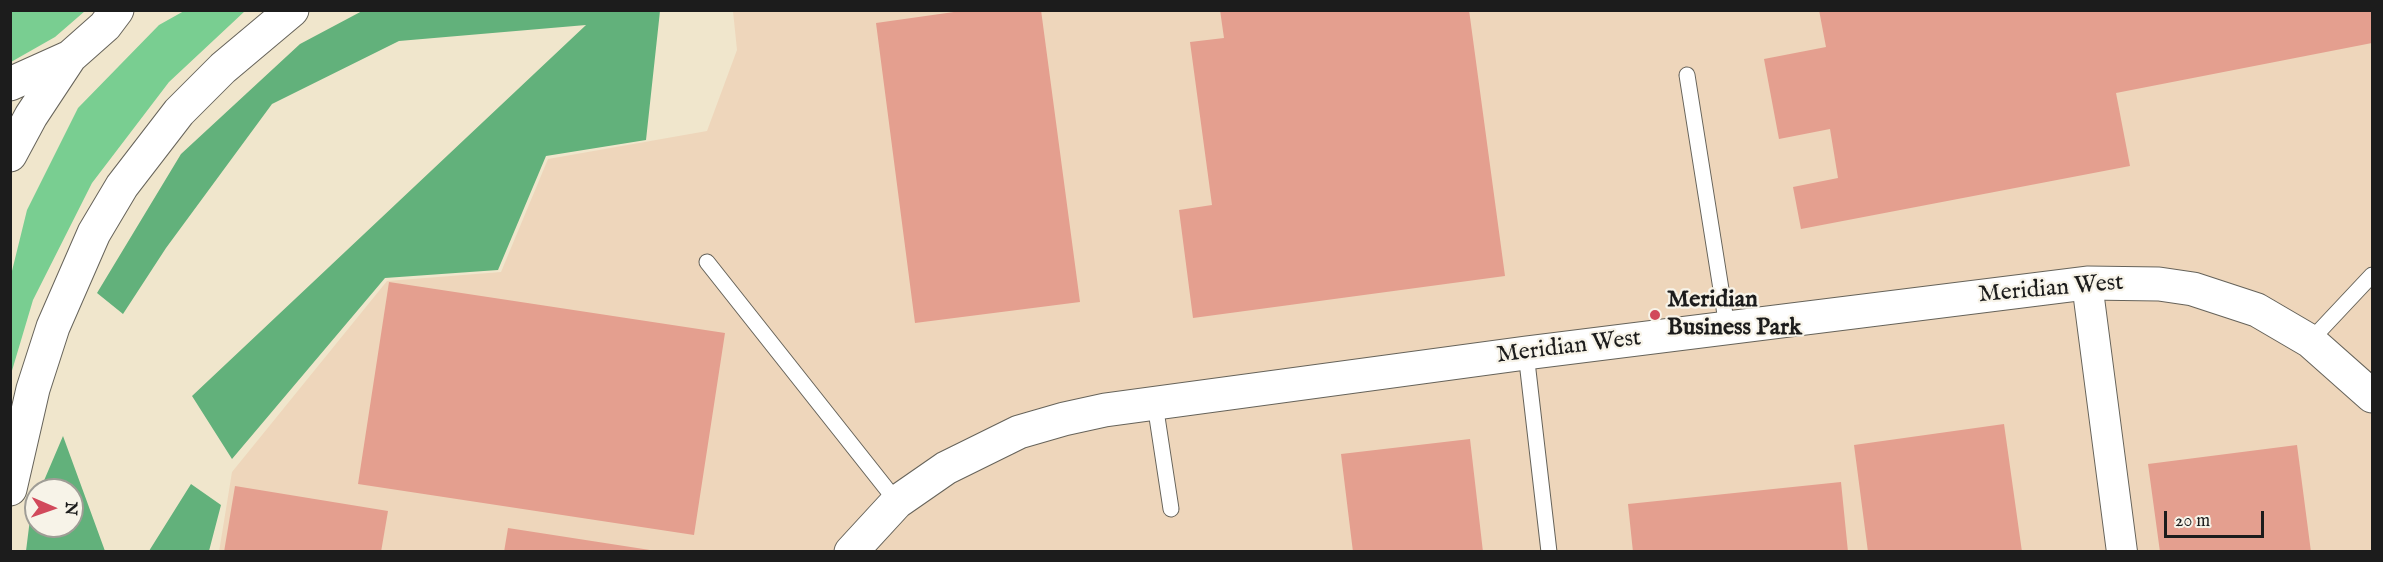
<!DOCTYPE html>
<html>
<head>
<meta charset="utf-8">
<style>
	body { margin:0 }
	#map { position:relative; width:2383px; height:562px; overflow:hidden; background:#f0e6cc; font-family:"IM FELL English",serif }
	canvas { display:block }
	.frame { position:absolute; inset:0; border:12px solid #1c1c1c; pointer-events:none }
	.north { position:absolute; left:24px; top:478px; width:60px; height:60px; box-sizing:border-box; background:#f7f3e8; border:2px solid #9f9d96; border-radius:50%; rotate:92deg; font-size:16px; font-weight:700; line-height:24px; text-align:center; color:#1c1c1c }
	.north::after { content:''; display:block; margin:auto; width:21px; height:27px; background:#d1495b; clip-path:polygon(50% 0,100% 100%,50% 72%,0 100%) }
	.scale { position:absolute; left:2164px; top:511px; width:100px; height:27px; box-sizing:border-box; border:3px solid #1c1c1c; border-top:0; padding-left:8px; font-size:18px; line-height:21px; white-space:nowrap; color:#1c1c1c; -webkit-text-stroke:4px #f7f3e8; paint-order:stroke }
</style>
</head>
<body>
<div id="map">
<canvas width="2383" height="562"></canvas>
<div class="frame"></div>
<div class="north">N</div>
<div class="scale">20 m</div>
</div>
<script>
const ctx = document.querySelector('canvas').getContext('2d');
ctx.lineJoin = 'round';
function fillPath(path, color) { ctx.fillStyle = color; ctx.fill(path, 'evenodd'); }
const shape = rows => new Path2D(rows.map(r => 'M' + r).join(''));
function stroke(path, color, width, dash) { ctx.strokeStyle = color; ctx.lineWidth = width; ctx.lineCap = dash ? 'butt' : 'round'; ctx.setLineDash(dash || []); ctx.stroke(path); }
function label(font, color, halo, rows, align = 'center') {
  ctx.font = font + ' "IM FELL English",serif'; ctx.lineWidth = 4.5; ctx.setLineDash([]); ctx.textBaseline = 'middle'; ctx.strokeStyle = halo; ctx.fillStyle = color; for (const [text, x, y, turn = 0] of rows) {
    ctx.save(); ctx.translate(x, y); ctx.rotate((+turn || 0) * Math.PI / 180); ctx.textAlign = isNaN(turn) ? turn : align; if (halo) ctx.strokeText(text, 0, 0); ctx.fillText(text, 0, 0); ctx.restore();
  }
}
fillPath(shape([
	[733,11,2372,11,2372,551,219,552,232,472,387,281,501,272,548,159,707,131,737,50]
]), '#eed6bb');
fillPath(shape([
	[10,11,11,10,85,11,55,37,11,62],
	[184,11,245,11,169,82,92,183,33,300,11,374,11,275,27,210,78,108,159,25]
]), '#79ce91');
fillPath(shape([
	[364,10,660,11,646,140,546,156,498,270,385,278,232,459,192,396,586,25,399,41,272,104,166,248,123,314,97,293,181,154,300,44],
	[63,436,105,551,26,551,31,511,36,499,36,526,72,526,72,490,40,490],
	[191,484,221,505,209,551,149,551]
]), '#62b17b');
fillPath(shape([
	[968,10,1041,10,1080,302,915,323,876,23],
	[1220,10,1469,10,1505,276,1193,318,1179,210,1212,205,1190,42,1224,38],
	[1819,10,2372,10,2372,43,2116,93,2130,166,1801,229,1793,187,1838,178,1830,129,1779,139,1764,59,1826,47],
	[389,282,725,333,694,535,358,484],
	[2004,424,2022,552,1868,552,1854,445],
	[1470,439,1483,552,1353,552,1341,454],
	[2297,445,2311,552,2160,552,2148,464],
	[1841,482,1848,552,1633,552,1628,504],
	[235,486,388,511,381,552,224,552],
	[508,528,650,550,650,552,504,552]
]), '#e49f8f');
const lane = shape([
	[1687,75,1727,327],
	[707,262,897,502],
	[2310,341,2372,275],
	[1526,353,1549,552],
	[1155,404,1171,509]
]);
const street = shape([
	[2087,283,2122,552]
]);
const secondary = shape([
	[851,552,897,502,946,468,1019,432,1064,419,1105,410,1526,353,2087,283,2159,284,2193,289,2257,310,2310,341,2372,396]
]);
const highway = shape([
	[10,84,70,57,105,26,117,10],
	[10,155,31,116,70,57],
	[10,489,33,389,53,327,94,233,122,186,179,112,223,68,292,10]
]);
stroke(lane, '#66635a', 17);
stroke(street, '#66635a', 32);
stroke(secondary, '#66635a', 35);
stroke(highway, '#66635a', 35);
stroke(lane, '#fff', 15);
stroke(street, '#fff', 30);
stroke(secondary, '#fff', 33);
stroke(highway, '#fff', 33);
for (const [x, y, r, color] of [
	[1655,315,6,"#d1495b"]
]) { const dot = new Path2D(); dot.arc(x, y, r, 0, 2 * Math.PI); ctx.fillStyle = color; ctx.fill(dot); stroke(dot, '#f7f3e8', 2); }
label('24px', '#1c1c1c', '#f7f3e8', [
	["Meridian West",2051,290,-5],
	["Meridian West",1569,348,-7]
]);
label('bold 24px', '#1c1c1c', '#f7f3e8', [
	["Meridian",1667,301],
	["Business Park",1667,329]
], 'left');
</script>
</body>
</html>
